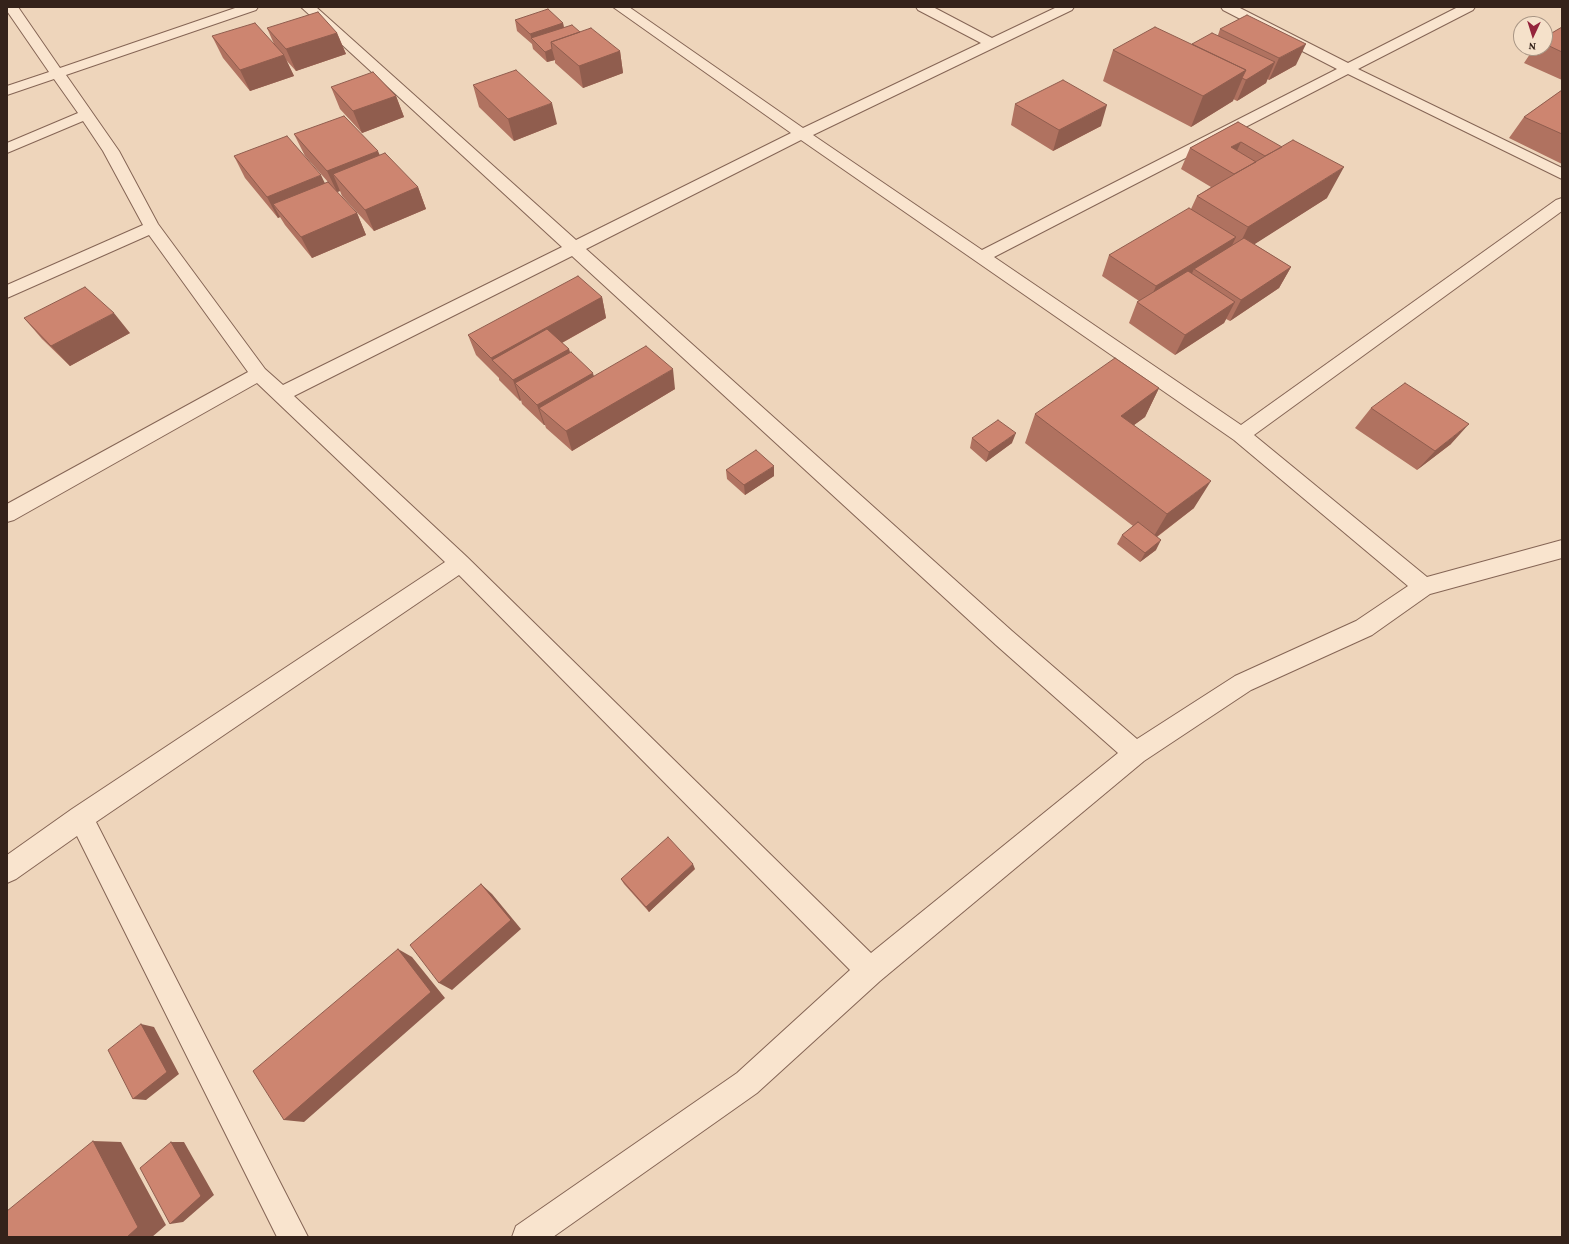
<!DOCTYPE html>
<html>
<head>
<meta charset="utf-8">
<style>
	body { margin:0 }
	#map { position:relative; width:1569px; height:1244px; overflow:hidden; background:#eed5bb; font-family:"Crimson Pro",serif }
	canvas { display:block }
	.frame { position:absolute; inset:0; border:8px solid #34221a; pointer-events:none }
	.north { position:absolute; left:1513px; top:16px; width:40px; height:40px; box-sizing:border-box; background:#f5e1ca; border:1px solid #a89584; border-radius:50%; rotate:184deg; font-size:11px; font-weight:700; line-height:16px; text-align:center; color:#34221a }
	.north::after { content:''; display:block; margin:auto; width:14px; height:18px; background:#94243b; clip-path:polygon(50% 0,100% 100%,50% 72%,0 100%) }
</style>
</head>
<body>
<div id="map">
<canvas width="1569" height="1244"></canvas>
<div class="frame"></div>
<div class="north">N</div>
</div>
<script>
const ctx = document.querySelector('canvas').getContext('2d');
ctx.lineJoin = 'round';
const shape = rows => new Path2D(rows.map(r => 'M' + r).join(''));
function stroke(path, color, width, dash) { ctx.strokeStyle = color; ctx.lineWidth = width; ctx.lineCap = dash ? 'butt' : 'round'; ctx.setLineDash(dash || []); ctx.stroke(path); }
function fillPath(path, color) { ctx.fillStyle = color; ctx.fill(path, 'evenodd'); }
const minor = shape([
	[7,7,18,7,60,68,238,7,258,7,256,10,66,75,119,151,158,224,265,369,283,385,562,247,301,7,316,7,576,240,791,133,613,7,629,7,803,128,981,43,918,10,916,7,933,7,992,38,1057,7,1074,7,1072,10,813,135,982,250,1337,69,1223,10,1221,7,1238,7,1348,63,1458,7,1475,7,1473,10,1358,69,1562,168,1562,179,1348,74,994,257,1241,425,1556,200,1562,198,1562,211,1254,435,1427,577,1562,540,1562,558,1430,594,1372,635,1251,690,1144,761,880,981,757,1093,553,1237,512,1237,516,1226,737,1073,850,970,459,575,96,822,308,1237,277,1237,77,836,16,879,7,883,7,855,72,809,445,562,257,383,14,520,7,522,7,504,248,372,149,235,7,298,7,285,143,225,103,151,83,121,7,153,7,143,78,113,54,79,7,95,7,86,49,72,7,11,7,7],
	[801,140,1234,440,1408,586,1356,621,1235,676,1137,739,1012,631,586,249,801,140],
	[572,256,996,645,1118,753,871,953,467,557,294,396,572,256]
]);
stroke(minor, '#856555', 2);
fillPath(minor, '#f9e4ce');
fillPath(shape([
	[515,20,563,23,564,28,580,32,620,51,623,73,583,88,555,63,555,60,547,62,533,49,532,44,517,31],
	[1562,27,1562,80,1524,63,1534,48,1545,48,1545,37],
	[267,28,337,33,346,54,296,71,286,60,294,76,250,91,223,58,212,36,274,44],
	[1220,29,1296,65,1269,80,1267,79,1266,83,1237,101,1233,99,1233,101,1191,127,1103,81,1113,50,1192,44,1218,35],
	[473,85,557,124,514,141,479,107],
	[331,87,396,96,404,117,362,133,340,109],
	[1562,90,1562,164,1509,138,1524,117],
	[1015,104,1101,126,1053,151,1011,125],
	[1238,122,1327,198,1254,244,1291,267,1279,288,1230,321,1226,319,1224,323,1175,355,1129,323,1137,302,1139,301,1102,276,1109,255,1191,209,1197,196,1211,187,1181,169,1190,148],
	[294,134,380,155,418,187,426,209,374,231,342,196,340,191,337,192,357,213,366,235,312,258,285,225,280,217,278,218,245,178,234,156,325,183,328,182,305,156],
	[602,297,606,318,562,343,569,349,570,353,594,376,675,389,572,451,546,428,545,425,544,425,522,404,521,400,520,401,499,380,499,378,476,355,468,335],
	[24,318,130,333,70,366,42,339],
	[1159,388,1145,417,1134,425,1194,508,1157,537,1156,550,1140,562,1117,544,1122,535,1133,526,1025,443,1035,414],
	[1371,408,1451,444,1417,470,1355,428],
	[972,438,1012,443,986,462,970,448],
	[726,470,774,476,745,495,727,479],
	[695,869,649,912,624,884,621,879]
]), '#b07260');
fillPath(shape([
	[563,23,565,34,532,39,530,34],
	[337,33,346,54,296,71,286,49],
	[1306,44,1296,65,1269,80,1279,58],
	[552,49,555,60,547,62,545,52],
	[620,51,623,73,583,88,579,66],
	[284,55,294,76,250,91,240,70],
	[1275,62,1266,83,1237,101,1246,80],
	[1246,70,1233,101,1191,127,1203,96],
	[396,96,404,117,362,133,353,111],
	[552,103,557,124,514,141,508,119],
	[1107,105,1101,126,1053,151,1059,130],
	[1241,142,1231,164,1231,147],
	[378,151,387,172,333,174,340,191,337,192,327,171],
	[1344,167,1327,198,1233,258,1248,227],
	[321,175,331,196,273,204,280,217,278,218,267,197],
	[418,187,426,209,374,231,365,210],
	[357,213,366,235,312,258,301,237],
	[1236,237,1226,258,1194,269,1188,282,1147,307,1156,286],
	[1291,267,1279,288,1230,321,1241,300],
	[602,297,606,318,506,374,492,360,491,358],
	[1235,302,1224,323,1175,355,1185,335],
	[114,313,130,333,70,366,51,346],
	[569,349,575,369,515,383,521,400,520,401,513,380],
	[673,369,675,389,572,451,566,431],
	[593,373,598,393,539,408,545,425,544,425,537,405],
	[1159,388,1145,417,1108,444,1121,416],
	[1469,424,1451,444,1417,470,1435,451],
	[1016,433,1012,443,986,462,989,452],
	[774,466,774,476,745,495,744,485],
	[1211,481,1194,508,1151,541,1167,514],
	[1161,540,1156,550,1140,562,1145,553],
	[693,864,695,869,649,912,646,907],
	[481,884,492,894,521,929,452,990,439,983],
	[398,949,412,957,445,998,304,1122,284,1120],
	[141,1024,154,1027,179,1074,146,1100,133,1099],
	[93,1141,121,1142,166,1225,152,1237,127,1237],
	[171,1142,184,1142,214,1195,183,1222,170,1224]
]), '#905d4e');
const building = shape([
	[548,9,563,23,530,34,515,20,548,9],
	[318,12,337,33,286,49,267,28,318,12],
	[1247,15,1306,44,1279,58,1220,29,1247,15],
	[255,23,284,55,240,70,212,36,255,23],
	[572,25,580,32,551,42,552,49,545,52,531,38,572,25],
	[1155,27,1246,70,1203,96,1113,50,1155,27],
	[1562,27,1562,52,1545,44,1545,37,1562,27],
	[591,28,620,51,579,66,551,42,591,28],
	[1212,33,1275,62,1246,80,1242,78,1246,70,1192,44,1212,33],
	[516,70,552,103,508,119,473,85,516,70],
	[373,72,396,96,353,111,331,87,373,72],
	[1063,80,1107,105,1059,130,1015,104,1063,80],
	[1562,90,1562,134,1524,117,1562,90],
	[344,116,378,151,327,171,294,134,344,116],
	[1238,122,1282,147,1265,156,1241,142,1231,147,1256,162,1234,174,1190,148,1238,122],
	[287,136,321,175,267,197,234,156,287,136],
	[1293,140,1344,167,1248,227,1197,196,1293,140],
	[385,153,418,187,365,210,333,174,385,153],
	[328,182,357,213,301,237,273,204,328,182],
	[1189,208,1236,237,1156,286,1109,255,1189,208],
	[1244,238,1291,267,1241,300,1194,269,1244,238],
	[1188,271,1235,302,1185,335,1137,302,1188,271],
	[578,276,602,297,491,358,468,335,578,276],
	[85,287,114,313,51,346,24,318,85,287],
	[547,329,569,349,513,380,492,360,547,329],
	[646,346,673,369,566,431,539,408,646,346],
	[571,352,593,373,537,405,515,383,571,352],
	[1115,358,1159,388,1121,416,1211,481,1167,514,1035,414,1115,358],
	[1405,383,1469,424,1435,451,1371,408,1405,383],
	[998,420,1016,433,989,452,972,438,998,420],
	[756,450,774,466,744,485,726,470,756,450],
	[1138,522,1161,540,1145,553,1122,535,1138,522],
	[668,837,693,864,646,907,621,879,668,837],
	[481,884,511,920,439,983,410,945,481,884],
	[398,949,431,992,284,1120,253,1071,398,949],
	[141,1024,167,1072,133,1099,108,1050,141,1024],
	[93,1141,138,1227,127,1237,7,1237,7,1211,93,1141],
	[171,1142,201,1196,170,1224,140,1168,171,1142]
]);
fillPath(building, '#cd8570');
stroke(building, '#905d4e', 1);
</script>
</body>
</html>
